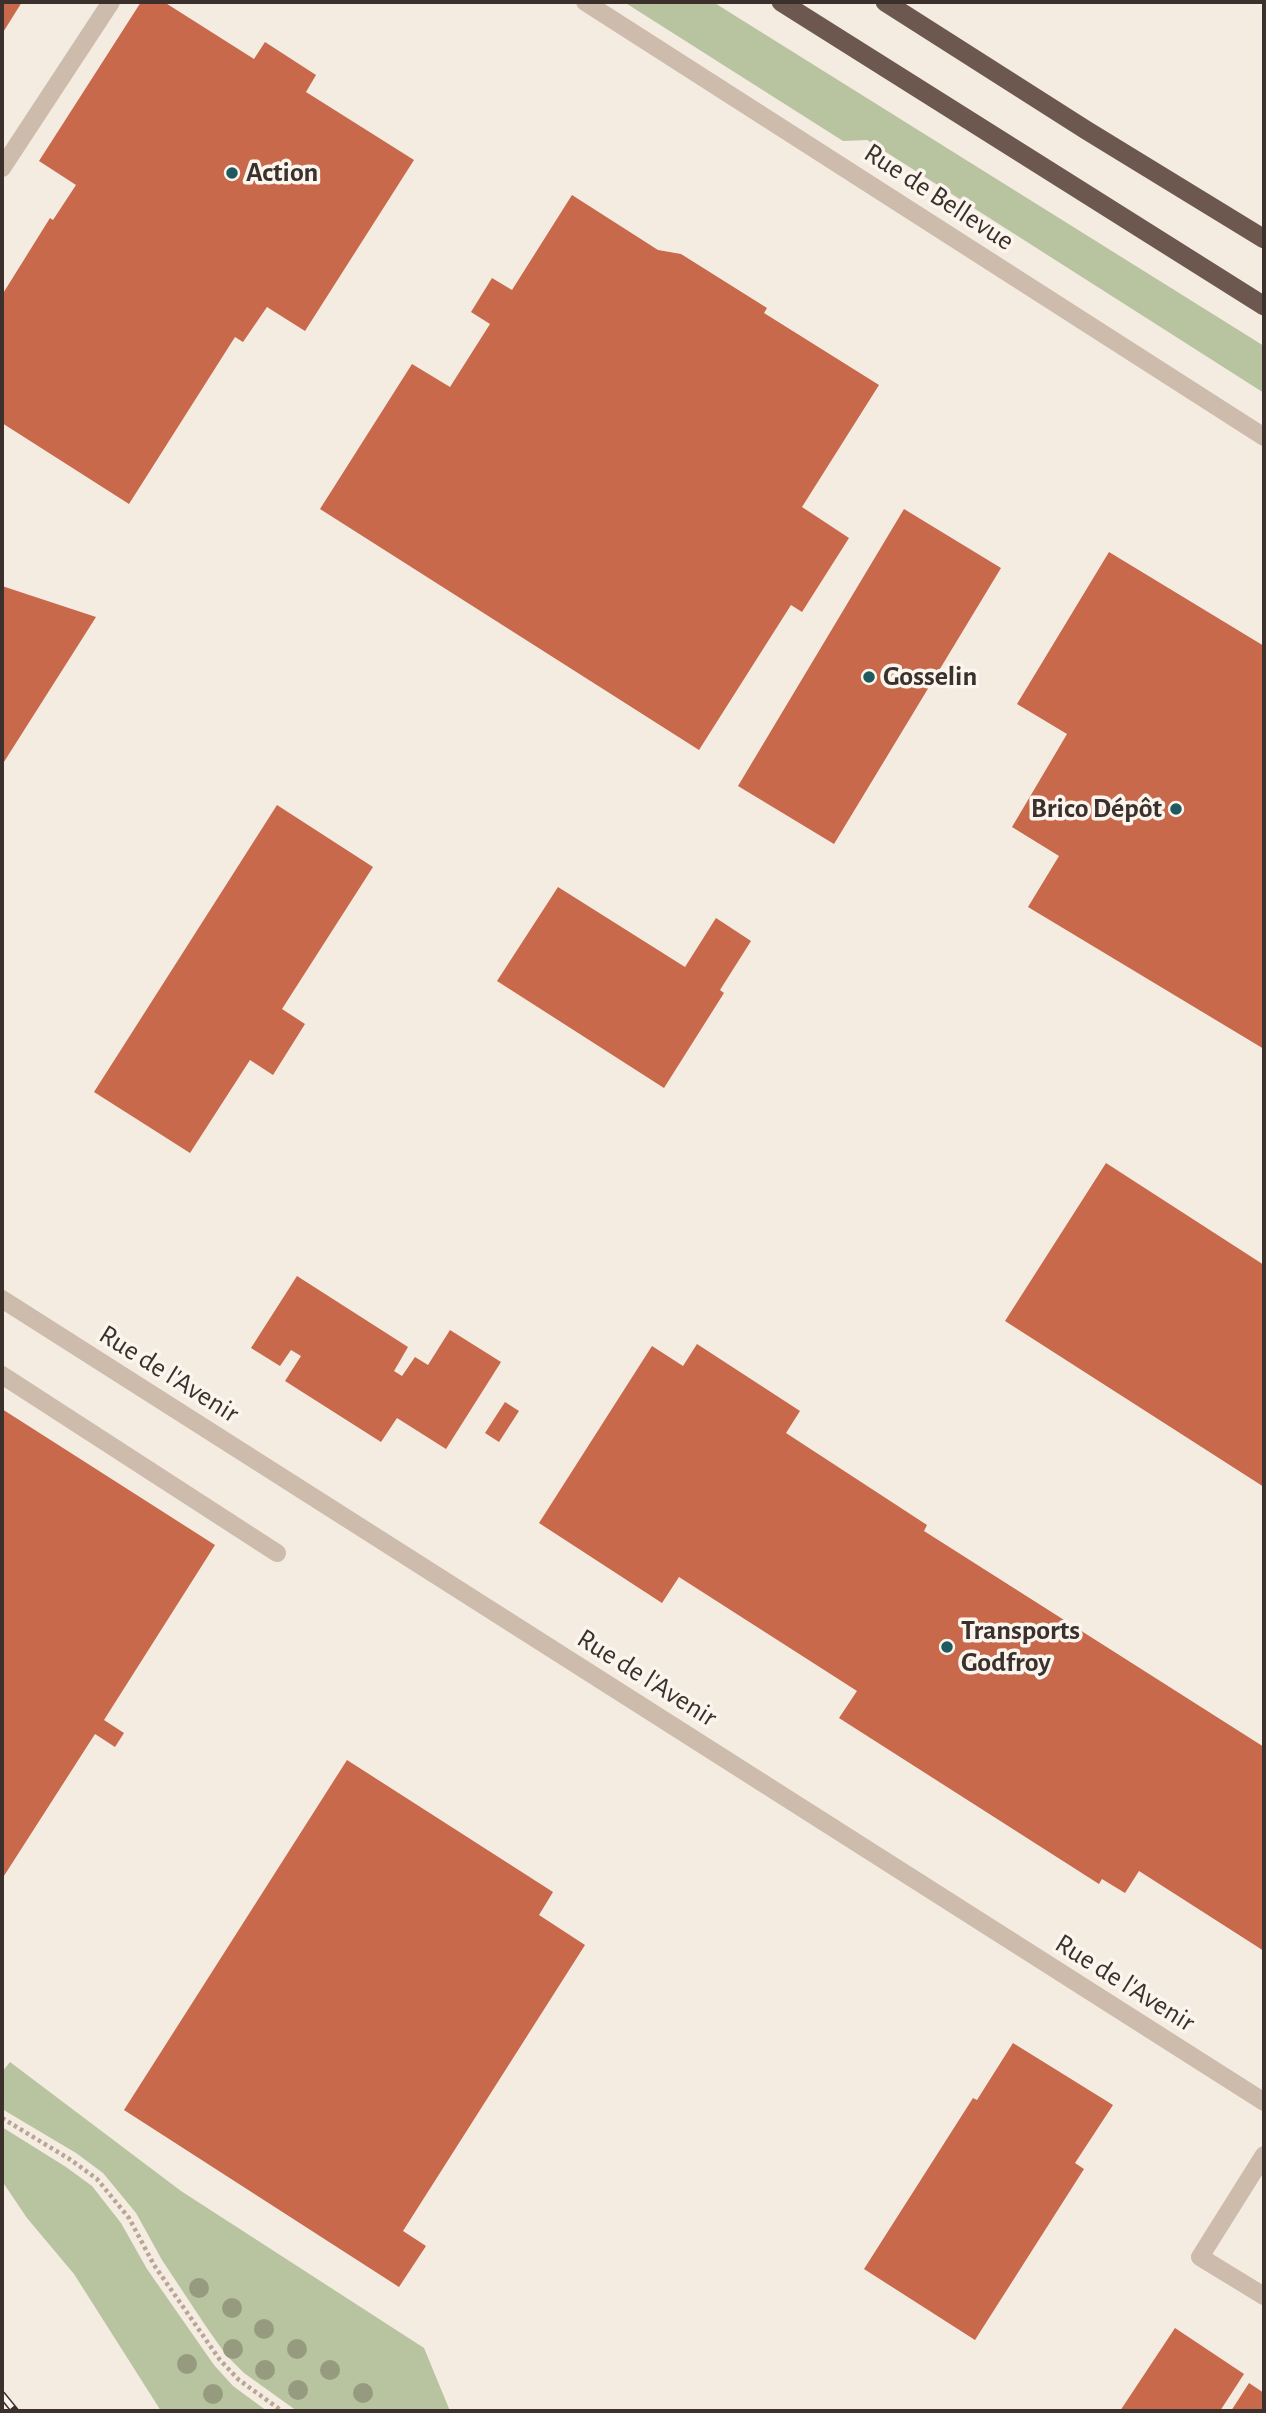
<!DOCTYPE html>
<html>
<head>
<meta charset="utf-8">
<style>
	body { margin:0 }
	#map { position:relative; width:1266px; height:2413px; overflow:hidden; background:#f4ebe1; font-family:"Alegreya Sans",sans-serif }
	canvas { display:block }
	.frame { position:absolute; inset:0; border:4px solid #3b302b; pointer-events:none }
</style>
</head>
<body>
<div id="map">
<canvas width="1266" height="2413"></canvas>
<div class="frame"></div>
</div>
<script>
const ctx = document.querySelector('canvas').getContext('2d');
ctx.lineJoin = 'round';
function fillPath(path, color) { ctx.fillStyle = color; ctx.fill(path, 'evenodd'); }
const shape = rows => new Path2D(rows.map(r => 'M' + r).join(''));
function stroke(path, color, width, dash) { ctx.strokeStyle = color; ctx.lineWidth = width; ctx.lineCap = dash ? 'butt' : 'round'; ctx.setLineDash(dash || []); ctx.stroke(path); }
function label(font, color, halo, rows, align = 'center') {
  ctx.font = font + ' "Alegreya Sans",sans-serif'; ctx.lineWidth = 7; ctx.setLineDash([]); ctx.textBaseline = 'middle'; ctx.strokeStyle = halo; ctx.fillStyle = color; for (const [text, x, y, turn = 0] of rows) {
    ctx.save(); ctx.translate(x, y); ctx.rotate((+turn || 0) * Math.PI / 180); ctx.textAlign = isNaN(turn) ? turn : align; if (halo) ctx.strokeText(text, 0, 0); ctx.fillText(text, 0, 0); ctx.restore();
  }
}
fillPath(shape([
	[624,2,713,2,1264,346,1264,393,867,140,843,141],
	[10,2062,181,2191,424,2348,450,2411,297,2411,244,2373,226,2355,205,2325,162,2260,136,2213,103,2173,76,2153,2,2109,2,2072],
	[2,2127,66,2167,92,2186,121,2223,147,2269,214,2365,233,2386,267,2411,161,2411,74,2274,27,2218,2,2181]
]), '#b8c4a0');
fillPath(shape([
	[2,2,22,2,2,34],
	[141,2,164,2,254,59,265,42,316,75,306,92,414,160,305,331,267,307,243,342,235,337,129,504,2,423,2,295,50,218,53,220,76,185,39,161],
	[572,195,658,250,681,254,767,308,764,313,879,385,802,507,849,538,802,612,791,605,699,750,320,509,412,364,450,387,490,324,471,312,492,278,512,290],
	[904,509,1001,568,834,844,738,786],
	[1109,552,1264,646,1264,1049,1028,907,1059,856,1012,827,1067,734,1017,704],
	[2,586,96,617,2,765],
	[277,805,373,867,282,1009,305,1024,273,1075,250,1060,190,1153,94,1092],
	[558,887,685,967,716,918,751,941,720,990,724,993,664,1088,497,981],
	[1106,1163,1264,1265,1264,1487,1005,1321],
	[297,1276,408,1347,394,1371,402,1376,415,1357,428,1365,450,1330,501,1362,446,1449,397,1418,381,1442,285,1381,301,1356,291,1350,280,1366,251,1348],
	[697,1344,800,1411,786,1433,927,1525,924,1531,1264,1747,1264,1951,1139,1871,1125,1893,1102,1879,1099,1884,839,1718,857,1691,679,1577,662,1603,539,1523,652,1346,683,1366],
	[505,1402,519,1411,499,1442,485,1433],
	[2,1409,215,1545,104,1720,124,1733,115,1747,95,1734,2,1879],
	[347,1760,553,1892,539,1915,585,1945,403,2231,426,2246,399,2287,124,2110],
	[1013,2043,1113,2105,1075,2163,1084,2169,975,2340,864,2269,973,2098,977,2100],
	[1175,2328,1244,2374,1220,2411,1120,2411],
	[1249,2383,1264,2393,1264,2411,1231,2411]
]), '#c8694b');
stroke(shape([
	[2,2118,71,2160,97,2179,129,2218,154,2265,220,2360,239,2380,282,2411]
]), '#b9a596', 4.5, [3.5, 3.5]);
stroke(shape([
	[2,168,111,2],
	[2,1375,277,1553],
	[1264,2155,1200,2257,1264,2296]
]), '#cdbbac', 18);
stroke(shape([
	[585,2,1264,437],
	[2,1299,1264,2102]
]), '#cdbbac', 18);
stroke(shape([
	[781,2,1264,306],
	[885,2,1086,130,1264,239]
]), '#6c584f', 19);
const rail = shape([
	[2,2395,15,2411]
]);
stroke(rail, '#3b302b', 8);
stroke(rail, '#fbf5ee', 5, [16]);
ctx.fillStyle = '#969b7f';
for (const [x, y] of [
	[199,2288],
	[232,2308],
	[264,2329],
	[233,2349],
	[297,2349],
	[187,2364],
	[265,2370],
	[330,2370],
	[298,2390],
	[363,2393],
	[213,2394]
]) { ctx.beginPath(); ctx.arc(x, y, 10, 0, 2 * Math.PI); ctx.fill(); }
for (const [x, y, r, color] of [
	[232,173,7,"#1f5a5e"],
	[869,677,7,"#1f5a5e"],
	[1176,809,7,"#1f5a5e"],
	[947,1647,7,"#1f5a5e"]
]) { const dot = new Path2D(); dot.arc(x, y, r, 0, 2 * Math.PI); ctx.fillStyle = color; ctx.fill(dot); stroke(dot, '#fbf5ee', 2.5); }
label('bold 28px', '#3b302b', '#fbf5ee', [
	["Action",246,173],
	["Gosselin",883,677],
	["Brico Dépôt",1162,809,"right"],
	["Transports",961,1631],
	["Godfroy",961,1663]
], 'left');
label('28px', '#3b302b', '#fbf5ee', [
	["Rue de Bellevue",939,197,33],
	["Rue de l'Avenir",169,1374,32],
	["Rue de l'Avenir",647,1678,32],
	["Rue de l'Avenir",1125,1983,32]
]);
</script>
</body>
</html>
